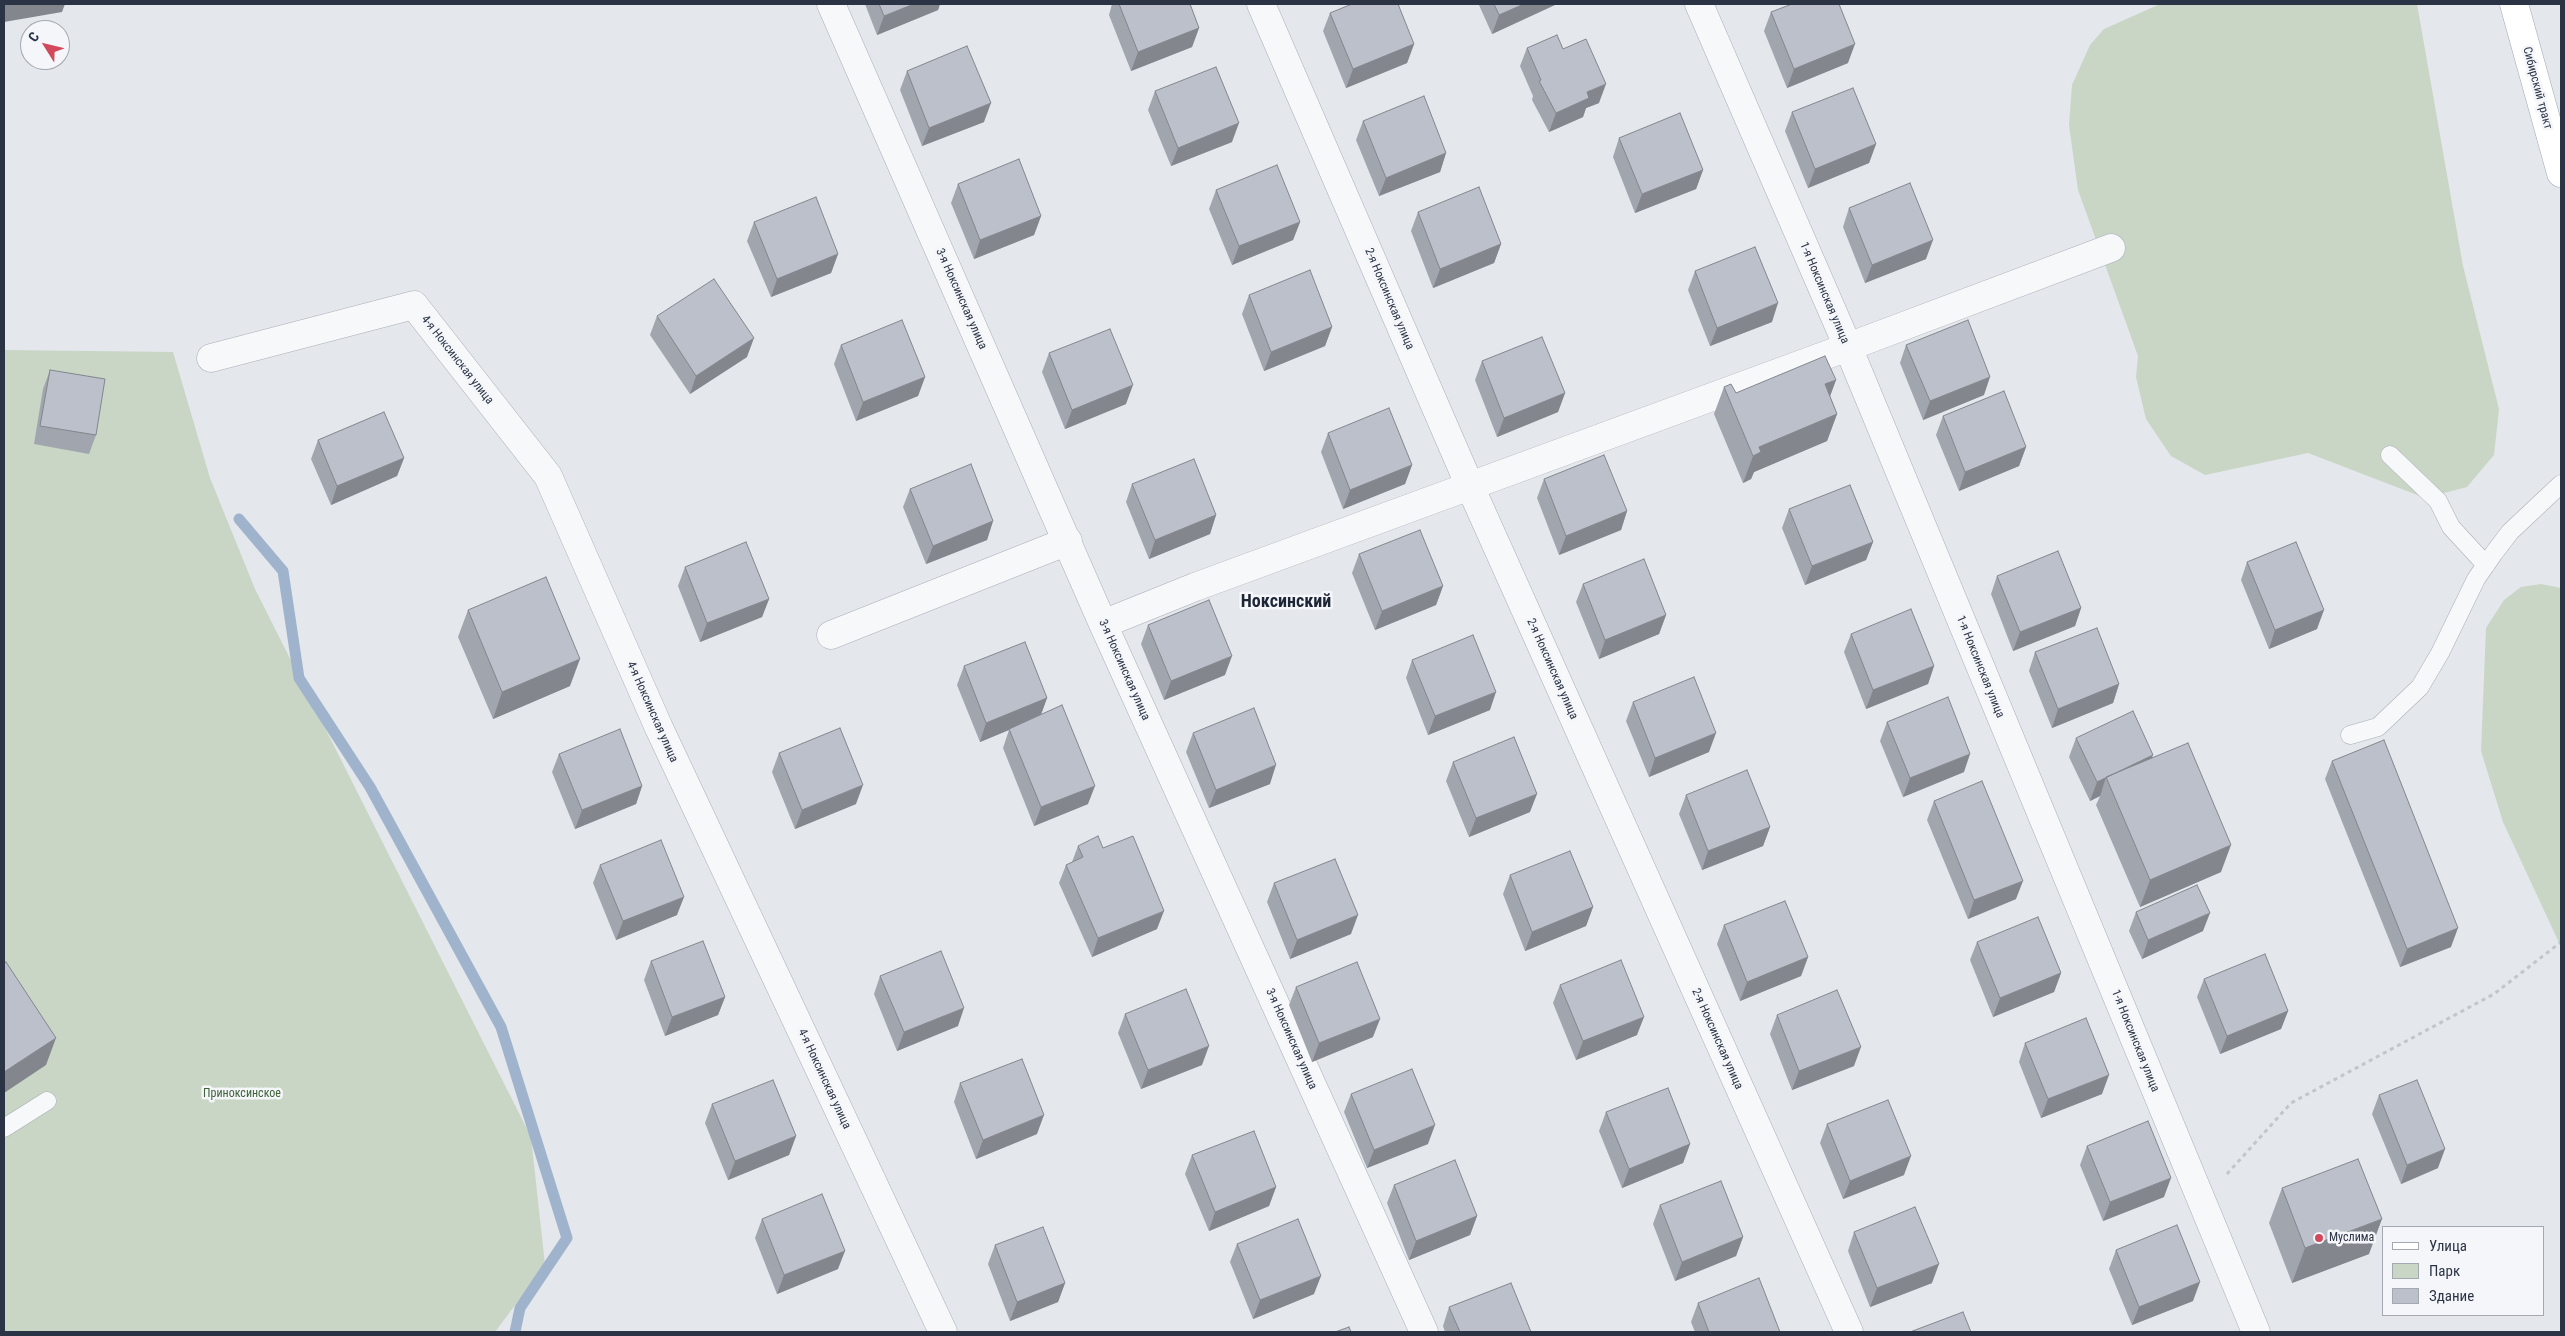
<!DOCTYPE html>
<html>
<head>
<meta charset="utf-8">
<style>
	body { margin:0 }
	#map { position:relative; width:2565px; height:1336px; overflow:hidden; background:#e4e7ec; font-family:"Roboto Condensed",sans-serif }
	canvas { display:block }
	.frame { position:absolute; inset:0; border:5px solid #2b3445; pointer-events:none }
	.legend { position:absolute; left:2382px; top:1226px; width:162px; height:90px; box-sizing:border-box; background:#f4f6f9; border:1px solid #a4a8b1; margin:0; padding:6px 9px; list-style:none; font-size:15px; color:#2b3445 }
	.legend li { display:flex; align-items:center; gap:10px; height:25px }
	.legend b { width:25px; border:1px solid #a4a8b1 }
	.north { position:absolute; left:20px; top:20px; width:50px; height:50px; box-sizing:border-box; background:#f4f6f9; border:1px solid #a4a8b1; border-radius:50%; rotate:306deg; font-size:14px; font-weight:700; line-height:20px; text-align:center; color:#2b3445 }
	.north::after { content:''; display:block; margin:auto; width:18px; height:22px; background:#d1495b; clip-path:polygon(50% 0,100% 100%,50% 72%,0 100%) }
</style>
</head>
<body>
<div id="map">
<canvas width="2565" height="1336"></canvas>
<div class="frame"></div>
<ul class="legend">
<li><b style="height:6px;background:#fff"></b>Улица</li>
<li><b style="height:14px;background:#c9d6c5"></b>Парк</li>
<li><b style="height:14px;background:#bbc0ca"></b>Здание</li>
</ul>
<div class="north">С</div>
</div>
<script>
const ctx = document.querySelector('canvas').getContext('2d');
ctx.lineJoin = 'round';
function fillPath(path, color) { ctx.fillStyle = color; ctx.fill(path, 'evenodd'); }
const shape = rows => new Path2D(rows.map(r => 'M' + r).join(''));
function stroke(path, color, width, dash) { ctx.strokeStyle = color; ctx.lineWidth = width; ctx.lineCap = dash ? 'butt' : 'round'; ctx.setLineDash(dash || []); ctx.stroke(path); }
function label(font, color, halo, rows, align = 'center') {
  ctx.font = font + ' "Roboto Condensed",sans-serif'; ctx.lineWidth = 5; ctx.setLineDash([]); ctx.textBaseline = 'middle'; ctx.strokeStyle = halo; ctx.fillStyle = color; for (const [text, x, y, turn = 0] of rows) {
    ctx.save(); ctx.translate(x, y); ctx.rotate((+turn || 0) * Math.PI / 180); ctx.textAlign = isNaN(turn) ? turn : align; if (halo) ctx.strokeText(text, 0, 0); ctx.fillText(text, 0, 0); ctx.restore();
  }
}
fillPath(shape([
	[2160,4,2417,4,2463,266,2499,409,2494,455,2467,487,2425,498,2308,453,2205,475,2171,456,2146,419,2136,377,2138,356,2078,190,2069,125,2072,85,2090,45,2104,29],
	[4,350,173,352,210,478,255,589,531,1137,545,1265,495,1332,4,1332],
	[2541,584,2561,588,2561,947,2503,822,2481,751,2486,628,2504,600,2521,587]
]), '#c9d6c5');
stroke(shape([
	[239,519,283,571,299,678,370,787,501,1027,567,1238,520,1308,515,1332]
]), '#9fb4cc', 11);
const lane = shape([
	[2390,455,2438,501,2451,527,2486,565],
	[2350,735,2378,727,2420,687,2440,653,2476,579,2494,553,2510,532,2561,484],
	[4,1128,47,1101]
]);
const street = shape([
	[831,4,1103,624,1424,1332],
	[1261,4,1469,484,1849,1332],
	[1699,4,1848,347,2256,1332],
	[211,358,414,305,548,476,659,728,943,1332],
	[1103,624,1195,587,1848,347,2111,248],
	[831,635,1068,541]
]);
const primary = shape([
	[2514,4,2561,173]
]);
stroke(lane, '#a9aeb7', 19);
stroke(street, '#a9aeb7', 29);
stroke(primary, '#a3abb8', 29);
stroke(shape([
	[2227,1174,2291,1103,2494,994,2561,942]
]), '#c2c5cb', 3, [4, 4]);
stroke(lane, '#f7f8fa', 18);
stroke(street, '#f7f8fa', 28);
stroke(primary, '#fff', 28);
fillPath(shape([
	[865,4,940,4,938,10,877,35],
	[1112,4,1190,4,1199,28,1192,47,1131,71,1109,15],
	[1479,4,1557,4,1492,34,1479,5],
	[1771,12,1848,63,1787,88,1764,31],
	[1330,13,1414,44,1407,63,1346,88,1323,31],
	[1527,48,1563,49,1599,103,1586,108,1583,117,1549,132,1532,100,1533,96,1520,66],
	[907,71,984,122,922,146,900,90],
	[1155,91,1232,142,1171,166,1148,110],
	[1792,112,1876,144,1869,163,1808,188,1785,131],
	[1363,121,1446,153,1440,172,1379,196,1356,140],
	[1619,138,1703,170,1696,189,1635,213,1613,157],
	[958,184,1041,216,1034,235,974,259,951,203],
	[1216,190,1300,222,1293,240,1232,265,1209,209],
	[1849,208,1926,259,1865,283,1843,227],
	[1418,212,1501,244,1494,263,1433,288,1411,231],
	[754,222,838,254,831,273,771,297,747,241],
	[1695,271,1772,322,1710,346,1688,290],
	[1249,295,1332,327,1325,346,1264,371,1242,314],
	[657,316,747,357,690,394,650,335],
	[841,345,925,377,918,396,856,421,834,364],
	[1906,345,1984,395,1923,420,1900,363],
	[1049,353,1126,404,1065,429,1042,372],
	[1482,361,1565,393,1558,412,1497,437,1475,380],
	[50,370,96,435,89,454,34,444,43,389],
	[1836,380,1830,396,1837,414,1827,441,1754,472,1751,479,1743,483,1714,414,1724,387,1736,393],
	[1943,416,2026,447,2019,466,1959,491,1936,435],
	[1328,433,1412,465,1405,484,1343,509,1321,452],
	[318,440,404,458,397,476,331,505,311,459],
	[1544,479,1627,511,1621,530,1559,555,1537,498],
	[1132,484,1216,515,1210,534,1149,559,1126,502],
	[910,489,993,521,987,540,926,564,903,507],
	[1789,509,1873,542,1866,560,1805,585,1782,528],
	[1359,554,1443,586,1436,605,1375,630,1352,573],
	[2247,562,2317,629,2269,649,2241,580],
	[685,567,769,599,762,617,700,642,678,586],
	[1997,576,2081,608,2075,626,2013,651,1991,594],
	[1583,584,1666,615,1659,634,1599,659,1576,602],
	[468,610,570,686,493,719,458,637],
	[1148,625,1225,675,1164,700,1141,644],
	[1851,634,1934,666,1928,684,1866,709,1844,652],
	[2035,652,2119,684,2113,703,2052,728,2029,671],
	[1412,660,1490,710,1428,735,1406,678],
	[964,666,1047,698,1041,715,1088,804,1034,826,1003,748,1009,730,980,742,957,685],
	[1633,702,1709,752,1649,777,1626,721],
	[1887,722,1964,772,1903,797,1880,741],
	[1193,733,1270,784,1209,808,1186,752],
	[2076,738,2152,758,2221,872,2140,907,2096,805,2100,796,2090,801,2069,757],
	[779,753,856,804,795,829,772,772],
	[559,754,642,786,636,804,575,829,552,772],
	[2332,761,2451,947,2400,967,2325,779],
	[1453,762,1530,812,1469,837,1446,781],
	[1686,795,1770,827,1763,846,1702,870,1679,814],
	[1934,801,2016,899,1968,919,1927,820],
	[1078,846,1103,848,1157,929,1092,957,1059,883,1066,865,1072,862],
	[600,865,677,915,616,940,593,883],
	[1510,875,1593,907,1586,926,1525,951,1503,894],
	[1274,883,1351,934,1290,959,1267,902],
	[2136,912,2203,931,2142,959,2129,931],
	[1724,925,1808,957,1801,976,1740,1001,1717,944],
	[1977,942,2061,973,2054,992,1993,1017,1970,960],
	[651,961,725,997,718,1015,665,1036,644,980],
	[880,976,958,1026,897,1051,874,994],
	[2204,979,2288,1011,2281,1029,2220,1054,2197,997],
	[1560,985,1637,1035,1576,1060,1553,1003],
	[1296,987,1373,1037,1312,1062,1289,1005],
	[1125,1014,1202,1065,1141,1089,1118,1033],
	[1777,1015,1854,1066,1792,1090,1770,1034],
	[2025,1043,2102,1094,2041,1118,2019,1062],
	[960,1083,1037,1134,976,1159,954,1102],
	[1351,1094,1428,1144,1367,1168,1344,1112],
	[2379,1095,2438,1168,2401,1184,2372,1114],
	[712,1104,796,1136,789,1155,728,1180,705,1123],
	[1606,1112,1690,1144,1683,1163,1622,1188,1599,1131],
	[1827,1124,1904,1175,1843,1199,1820,1143],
	[2087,1146,2164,1197,2103,1221,2080,1165],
	[1192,1155,1276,1187,1269,1206,1209,1231,1185,1174],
	[1394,1185,1477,1216,1470,1235,1409,1260,1387,1203],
	[2282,1188,2369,1254,2292,1283,2269,1223],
	[1660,1205,1743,1237,1736,1256,1675,1281,1653,1224],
	[762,1219,838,1269,777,1294,755,1238],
	[1854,1232,1932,1283,1870,1307,1848,1251],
	[1237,1244,1314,1294,1253,1319,1230,1262],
	[995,1245,1065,1283,1058,1302,1010,1321,988,1264],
	[2116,1250,2193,1301,2132,1325,2109,1269],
	[1698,1303,1780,1332,1695,1332,1691,1322],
	[1449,1307,1531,1332,1445,1332,1443,1326]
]), '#a1a5ae');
fillPath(shape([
	[10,4,65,4,62,12,4,22,4,5],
	[914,4,940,4,938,10,877,35,884,16],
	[1524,4,1557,4,1492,34,1499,15],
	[1199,28,1192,47,1131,71,1138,52],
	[1414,44,1407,63,1346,88,1353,69],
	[1855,44,1848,63,1787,88,1794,69],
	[1606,84,1599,103,1586,108,1583,117,1549,132,1556,113,1587,92],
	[991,103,984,122,922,146,929,128],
	[1239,123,1232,142,1171,166,1178,148],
	[1876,144,1869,163,1808,188,1815,169],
	[1446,153,1440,172,1379,196,1386,178],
	[1703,170,1696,189,1635,213,1642,194],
	[1041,216,1034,235,974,259,980,240],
	[1300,222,1293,240,1232,265,1239,246],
	[1933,240,1926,259,1865,283,1872,265],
	[1501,244,1494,263,1433,288,1440,269],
	[838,254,831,273,771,297,777,279],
	[1778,303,1772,322,1710,346,1717,328],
	[1332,327,1325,346,1264,371,1271,352],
	[754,338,747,357,690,394,696,376],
	[925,377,918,396,856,421,863,402],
	[1990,377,1984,395,1923,420,1930,401],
	[1836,380,1826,407,1825,384],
	[1133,385,1126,404,1065,429,1072,410],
	[1565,393,1558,412,1497,437,1504,418],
	[1837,414,1827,441,1754,472,1751,479,1743,483,1753,456,1759,447],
	[2026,447,2019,466,1959,491,1965,472],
	[404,458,397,476,331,505,337,486],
	[1412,465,1405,484,1343,509,1350,490],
	[1627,511,1621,530,1559,555,1566,536],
	[1216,515,1210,534,1149,559,1155,540],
	[993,521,987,540,926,564,933,546],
	[1873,542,1866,560,1805,585,1812,566],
	[1443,586,1436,605,1375,630,1382,611],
	[769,599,762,617,700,642,707,623],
	[2081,608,2075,626,2013,651,2020,632],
	[2324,610,2317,629,2269,649,2275,630],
	[1666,615,1659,634,1599,659,1605,640],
	[1232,656,1225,675,1164,700,1171,681],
	[580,659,570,686,493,719,502,692],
	[1934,666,1928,684,1866,709,1873,690],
	[2119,684,2113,703,2052,728,2058,709],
	[1496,692,1490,710,1428,735,1435,716],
	[1047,698,1040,717,980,742,986,723],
	[1716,733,1709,752,1649,777,1655,758],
	[1970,754,1964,772,1903,797,1910,778],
	[2153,755,2146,773,2106,777,2100,796,2090,801,2097,782],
	[1276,765,1270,784,1209,808,1216,790],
	[863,785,856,804,795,829,802,810],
	[642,786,636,804,575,829,582,810],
	[1095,786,1088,804,1034,826,1041,807],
	[1537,794,1530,812,1469,837,1476,818],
	[1770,827,1763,846,1702,870,1708,851],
	[2231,845,2221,872,2140,907,2150,880],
	[2023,881,2016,899,1968,919,1974,900],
	[684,897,677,915,616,940,623,921],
	[1593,907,1586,926,1525,951,1532,932],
	[1164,911,1157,929,1092,957,1098,938],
	[2210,913,2203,931,2142,959,2148,940],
	[1358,915,1351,934,1290,959,1297,940],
	[2458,928,2451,947,2400,967,2407,949],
	[1808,957,1801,976,1740,1001,1747,982],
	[2061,973,2054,992,1993,1017,2000,998],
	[725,997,718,1015,665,1036,672,1017],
	[964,1008,958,1026,897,1051,904,1032],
	[2288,1011,2281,1029,2220,1054,2227,1036],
	[1644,1017,1637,1035,1576,1060,1583,1041],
	[1380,1019,1373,1037,1312,1062,1319,1043],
	[56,1038,46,1065,4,1093,4,1072],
	[1209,1046,1202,1065,1141,1089,1148,1070],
	[1861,1047,1854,1066,1792,1090,1799,1071],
	[2109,1075,2102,1094,2041,1118,2048,1099],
	[1044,1115,1037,1134,976,1159,983,1140],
	[1435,1125,1428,1144,1367,1168,1374,1150],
	[796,1136,789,1155,728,1180,735,1161],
	[1690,1144,1683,1163,1622,1188,1629,1169],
	[2445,1149,2438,1168,2401,1184,2407,1165],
	[1911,1156,1904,1175,1843,1199,1850,1181],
	[2171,1178,2164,1197,2103,1221,2110,1202],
	[1276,1187,1269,1206,1209,1231,1215,1212],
	[1477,1216,1470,1235,1409,1260,1416,1241],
	[2382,1219,2369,1254,2292,1283,2305,1248],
	[1743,1237,1736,1256,1675,1281,1682,1262],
	[845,1251,838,1269,777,1294,784,1275],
	[1939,1264,1932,1283,1870,1307,1877,1288],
	[1321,1276,1314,1294,1253,1319,1260,1300],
	[2200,1282,2193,1301,2132,1325,2139,1307],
	[1065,1283,1058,1302,1010,1321,1017,1302]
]), '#83868d');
const building = shape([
	[879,4,914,4,884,16,879,4],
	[1119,4,1190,4,1199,28,1138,52,1119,4],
	[1352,4,1398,4,1414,44,1353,69,1330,13,1352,4],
	[1494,4,1524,4,1499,15,1494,4],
	[1792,4,1839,4,1855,44,1794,69,1771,12,1792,4],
	[1557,35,1563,49,1586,39,1606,84,1587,92,1589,98,1556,113,1539,81,1541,80,1527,48,1557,35],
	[967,46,991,103,929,128,907,71,967,46],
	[1216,67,1239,123,1178,148,1155,91,1216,67],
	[1853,88,1876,144,1815,169,1792,112,1853,88],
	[1424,96,1446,153,1386,178,1363,121,1424,96],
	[1680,113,1703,170,1642,194,1619,138,1680,113],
	[1019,159,1041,216,980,240,958,184,1019,159],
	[1277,165,1300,222,1239,246,1216,190,1277,165],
	[1910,183,1933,240,1872,265,1849,208,1910,183],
	[1479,187,1501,244,1440,269,1418,212,1479,187],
	[816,197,838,254,777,279,754,222,816,197],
	[1755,247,1778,303,1717,328,1695,271,1755,247],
	[1310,270,1332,327,1271,352,1249,295,1310,270],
	[714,279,754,338,696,376,657,316,714,279],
	[902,320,925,377,863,402,841,345,902,320],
	[1968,320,1990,377,1930,401,1906,345,1968,320],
	[1110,329,1133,385,1072,410,1049,353,1110,329],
	[1542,337,1565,393,1504,418,1482,361,1542,337],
	[1825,356,1836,380,1825,384,1837,414,1759,447,1761,452,1753,456,1724,387,1731,384,1736,393,1825,356],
	[50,370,105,379,96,435,40,426,50,370],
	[2004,391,2026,447,1965,472,1943,416,2004,391],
	[1389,408,1412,465,1350,490,1328,433,1389,408],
	[384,412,404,458,337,486,318,440,384,412],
	[1604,455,1627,511,1566,536,1544,479,1604,455],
	[1194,459,1216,515,1155,540,1132,484,1194,459],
	[971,464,993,521,933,546,910,489,971,464],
	[1850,485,1873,542,1812,566,1789,509,1850,485],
	[1420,530,1443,586,1382,611,1359,554,1420,530],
	[746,542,769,599,707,623,685,567,746,542],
	[2296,542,2324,610,2275,630,2247,562,2296,542],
	[2058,551,2081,608,2020,632,1997,576,2058,551],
	[1644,559,1666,615,1605,640,1583,584,1644,559],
	[546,577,580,659,502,692,468,610,546,577],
	[1209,600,1232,656,1171,681,1148,625,1209,600],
	[1911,609,1934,666,1873,690,1851,634,1911,609],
	[2097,628,2119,684,2058,709,2035,652,2097,628],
	[1473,635,1496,692,1435,716,1412,660,1473,635],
	[1025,642,1047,698,986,723,964,666,1025,642],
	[1694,677,1716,733,1655,758,1633,702,1694,677],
	[1948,697,1970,754,1910,778,1887,722,1948,697],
	[1062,705,1095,786,1041,807,1009,729,1062,705],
	[1254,708,1276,765,1216,790,1193,733,1254,708],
	[2133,711,2153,755,2097,782,2076,738,2133,711],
	[840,728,863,785,802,810,779,753,840,728],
	[620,729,642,786,582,810,559,754,620,729],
	[1514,737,1537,794,1476,818,1453,762,1514,737],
	[2384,740,2458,928,2407,949,2332,761,2384,740],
	[2188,743,2231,845,2150,880,2106,777,2188,743],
	[1747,770,1770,827,1708,851,1686,795,1747,770],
	[1982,781,2023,881,1974,900,1934,801,1982,781],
	[1098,836,1103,848,1133,836,1164,911,1098,938,1066,865,1083,857,1078,846,1098,836],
	[661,840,684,897,623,921,600,865,661,840],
	[1570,851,1593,907,1532,932,1510,875,1570,851],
	[1335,859,1358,915,1297,940,1274,883,1335,859],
	[2197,885,2210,913,2148,940,2136,912,2197,885],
	[1785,901,1808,957,1747,982,1724,925,1785,901],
	[2038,917,2061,973,2000,998,1977,942,2038,917],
	[703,941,725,997,672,1017,651,961,703,941],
	[941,951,964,1008,904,1032,880,976,941,951],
	[2265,954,2288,1011,2227,1036,2204,979,2265,954],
	[1621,960,1644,1017,1583,1041,1560,985,1621,960],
	[6,962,56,1038,4,1072,4,963,6,962],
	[1357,962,1380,1019,1319,1043,1296,987,1357,962],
	[1186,989,1209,1046,1148,1070,1125,1014,1186,989],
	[1837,990,1861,1047,1799,1071,1777,1015,1837,990],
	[2086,1018,2109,1075,2048,1099,2025,1043,2086,1018],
	[1022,1059,1044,1115,983,1140,960,1083,1022,1059],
	[1412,1069,1435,1125,1374,1150,1351,1094,1412,1069],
	[773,1080,796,1136,735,1161,712,1104,773,1080],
	[2417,1080,2445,1149,2407,1165,2379,1095,2417,1080],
	[1668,1088,1690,1144,1629,1169,1606,1112,1668,1088],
	[1888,1100,1911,1156,1850,1181,1827,1124,1888,1100],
	[2148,1121,2171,1178,2110,1202,2087,1146,2148,1121],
	[1254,1131,1276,1187,1215,1212,1192,1155,1254,1131],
	[2358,1159,2382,1219,2305,1248,2282,1188,2358,1159],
	[1455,1160,1477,1216,1416,1241,1394,1185,1455,1160],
	[1721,1181,1743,1237,1682,1262,1660,1205,1721,1181],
	[822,1194,845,1251,784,1275,762,1219,822,1194],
	[1915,1207,1939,1264,1877,1288,1854,1232,1915,1207],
	[1298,1219,1321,1276,1260,1300,1237,1244,1298,1219],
	[2177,1225,2200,1282,2139,1307,2116,1250,2177,1225],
	[1043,1227,1065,1283,1017,1302,995,1245,1043,1227],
	[1759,1278,1780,1332,1709,1332,1698,1303,1759,1278],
	[1511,1283,1531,1332,1460,1332,1449,1307,1511,1283],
	[1963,1312,1971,1332,1910,1332,1963,1312],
	[1349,1327,1351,1332,1335,1332,1349,1327]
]);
fillPath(building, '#bbc0ca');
stroke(building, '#83868d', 1);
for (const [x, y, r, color] of [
	[2319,1238,5,"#d1495b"]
]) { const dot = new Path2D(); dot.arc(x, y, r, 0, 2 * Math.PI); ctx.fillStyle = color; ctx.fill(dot); stroke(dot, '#f4f6f9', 2); }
label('12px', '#2b3445', '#f4f6f9', [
	["Сибирский тракт",2537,88,75],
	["1-я Ноксинская улица",1824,293,67],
	["3-я Ноксинская улица",961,299,66],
	["2-я Ноксинская улица",1389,299,67],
	["4-я Ноксинская улица",457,360,52],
	["1-я Ноксинская улица",1980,667,68],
	["2-я Ноксинская улица",1552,669,66],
	["3-я Ноксинская улица",1124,670,66],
	["4-я Ноксинская улица",652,712,66],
	["3-я Ноксинская улица",1291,1039,66],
	["2-я Ноксинская улица",1717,1039,66],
	["1-я Ноксинская улица",2135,1041,68],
	["4-я Ноксинская улица",824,1079,65]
]);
label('12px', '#3f6138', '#f4f6f9', [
	["Приноксинское",242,1094]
]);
label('12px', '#2b3445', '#f4f6f9', [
	["Муслима",2329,1238]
], 'left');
label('bold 18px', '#1d2536', '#f4f6f9', [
	["Ноксинский",1286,602]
]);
</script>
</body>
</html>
